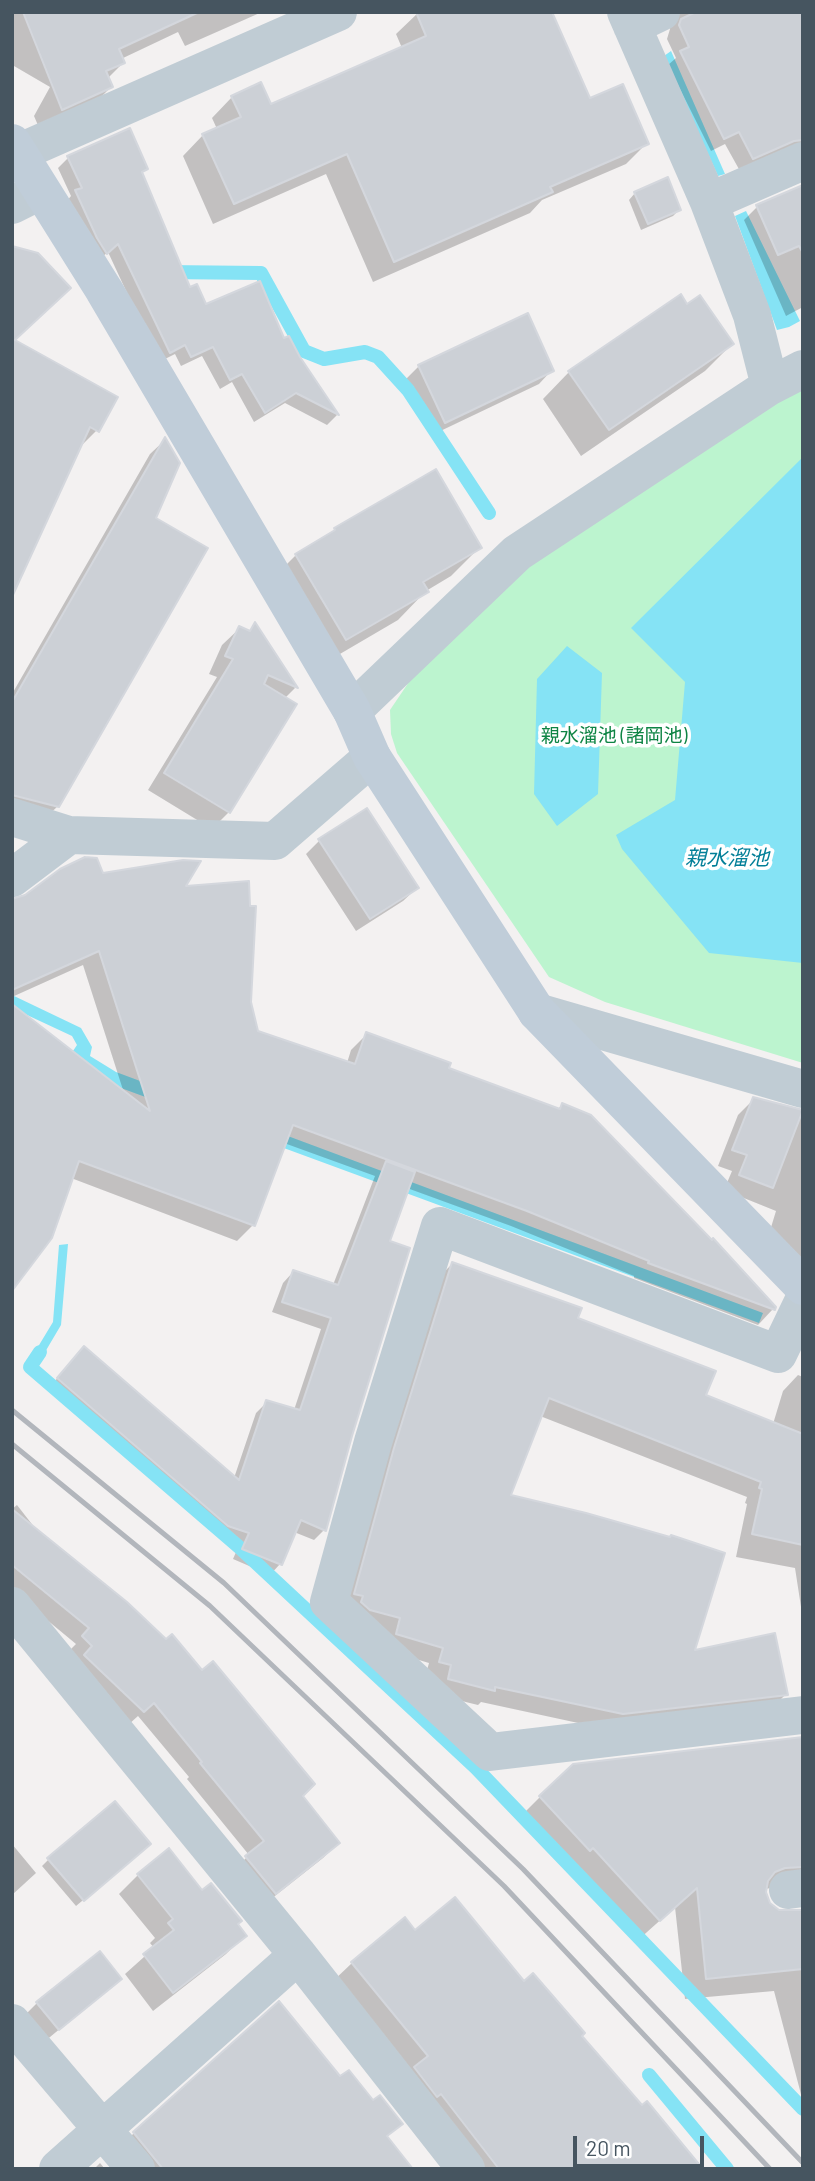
<!DOCTYPE html>
<html>
<head>
<meta charset="utf-8">
<style>
	body { margin:0 }
	#map { position:relative; width:815px; height:2181px; overflow:hidden; background:#f3f1f1; font-family:Barlow,sans-serif }
	canvas { display:block }
	.frame { position:absolute; inset:0; border:14px solid #465560; pointer-events:none }
	.scale { position:absolute; left:573px; top:2136px; width:131px; height:32px; box-sizing:border-box; border:4px solid #465560; border-top:0; padding-left:9px; font-size:21px; line-height:24px; white-space:nowrap; color:#465560; -webkit-text-stroke:5px #fff; paint-order:stroke }
</style>
</head>
<body>
<div id="map">
<canvas width="815" height="2181"></canvas>
<div class="frame"></div>
<div class="scale">20 m</div>
</div>
<script>
const ctx = document.querySelector('canvas').getContext('2d');
ctx.lineJoin = 'round';
function fillPath(path, color) { ctx.fillStyle = color; ctx.fill(path, 'evenodd'); }
const shape = rows => new Path2D(rows.map(r => 'M' + r).join(''));
function stroke(path, color, width, dash) { ctx.strokeStyle = color; ctx.lineWidth = width; ctx.lineCap = dash ? 'butt' : 'round'; ctx.setLineDash(dash || []); ctx.stroke(path); }
function label(font, color, halo, rows, align = 'center') {
  ctx.font = font + ' Barlow,"Noto Sans JP",sans-serif'; ctx.lineWidth = 7; ctx.setLineDash([]); ctx.textBaseline = 'middle'; ctx.strokeStyle = halo; ctx.fillStyle = color; for (const [text, x, y, turn = 0] of rows) {
    ctx.save(); ctx.translate(x, y); ctx.rotate((+turn || 0) * Math.PI / 180); ctx.textAlign = isNaN(turn) ? turn : align; if (halo) ctx.strokeText(text, 0, 0); ctx.fillText(text, 0, 0); ctx.restore();
  }
}
fillPath(shape([
	[803,380,803,1063,605,1002,549,977,397,753,391,734,390,710,413,676,523,565]
]), '#bcf4cf');
fillPath(shape([
	[671,51,725,174,718,176,664,56],
	[746,211,800,321,789,327,777,330,735,216],
	[803,457,803,963,709,953,622,849,616,835,675,800,685,682,631,628],
	[567,646,602,673,598,794,557,826,534,794,537,679],
	[12,995,81,1028,92,1047,90,1056,116,1072,763,1313,759,1323,110,1084,73,1051,77,1045,72,1036,12,1008],
	[68,1244,61,1325,35,1369,27,1365,53,1322,59,1245]
]), '#85e3f5');
fillPath(shape([
	[12,12,262,12,185,46,178,32,121,59,123,63,107,79,111,87,89,109,40,130,34,116,50,87,14,66],
	[419,12,590,101,647,143,626,164,542,200,530,213,373,282,326,174,213,224,183,156,203,135,217,129,212,118,232,97,270,106,402,48,396,34],
	[665,12,803,12,803,156,740,171,725,144,711,151,668,65,676,58,667,39,670,29,668,16],
	[68,158,146,169,141,174,189,290,206,307,283,341,298,358,337,415,327,425,285,403,254,422,232,382,220,389,202,356,181,366,175,354,159,362,108,252,96,262,66,202,71,196,58,168],
	[803,187,803,307,786,316,744,220,757,207],
	[635,193,679,210,673,216,641,230,629,200],
	[686,306,732,344,705,371,581,456,543,399,569,372],
	[13,341,97,430,82,445,80,444],
	[419,366,552,370,539,384,432,435,405,380],
	[165,440,154,519,58,806,42,821,12,813,12,694,150,454],
	[335,529,480,547,451,576,426,591,398,620,316,668,267,584,296,555,327,537],
	[255,625,295,688,285,698,229,812,212,829,148,790,217,677,209,674,222,645,240,628,248,632],
	[319,841,417,888,403,901,356,931,306,854],
	[102,875,183,888,249,1003,257,1032,347,1063,351,1050,367,1034,447,1069,557,1110,562,1105,774,1307,773,1309,758,1325,634,1278,634,1276,511,1226,407,1188,388,1242,350,1435,324,1530,314,1540,294,1532,280,1564,270,1575,233,1559,240,1543,218,1536,48,1389,74,1359,234,1478,256,1413,267,1402,294,1410,321,1329,272,1312,283,1283,293,1272,333,1285,375,1176,284,1143,253,1225,237,1241,71,1178,12,1006,124,1093,83,965,12,997,12,901],
	[754,1099,797,1112,803,1111,803,1265,765,1247,776,1211,724,1190,732,1171,718,1166,738,1115],
	[452,1264,576,1319,704,1396,773,1424,783,1391,798,1375,803,1377,803,1620,795,1568,736,1557,747,1504,745,1503,747,1497,540,1416,509,1497,692,1652,786,1694,771,1709,606,1729,481,1702,478,1705,433,1694,425,1677,429,1663,382,1649,340,1609,437,1279],
	[17,1505,38,1532,300,1796,338,1843,323,1858,261,1907,232,1872,249,1855,187,1779,189,1777,138,1716,128,1725,68,1652,76,1644,12,1591,12,1509],
	[803,1739,803,1905,777,1887,765,1889,765,1892,770,1905,780,1912,803,1912,803,2102,774,1991,685,1999,675,1907,637,1941,571,1868,568,1871,519,1818,540,1797],
	[12,1844,36,1873,12,1895],
	[142,1851,76,1906,42,1866,49,1859],
	[138,1875,202,1893,236,1924,245,1935,226,1954,153,2011,125,1974,154,1948,150,1943,155,1938,119,1894],
	[415,1932,524,1983,579,2036,642,2108,701,2169,473,2169,332,1982,352,1963],
	[120,1979,44,2042,24,2016,37,2003],
	[340,2079,399,2125,386,2138,411,2169,141,2169,122,2145,134,2133],
	[100,2163,105,2169,94,2169]
]), '#0003');
stroke(shape([
	[165,272,261,273,304,351,324,359,365,352,378,357,408,390,489,513],
	[40,1352,30,1367,239,1547,476,1768,803,2109],
	[649,2075,727,2169]
]), '#85e3f5', 14);
const building = shape([
	[23,12,199,12,119,49,125,63,106,71,113,87,62,110,23,12],
	[416,12,552,12,590,98,623,84,649,144,550,187,553,192,394,262,347,154,234,204,202,134,241,117,231,96,261,82,271,104,426,36,416,12],
	[696,12,803,12,803,140,794,141,753,159,739,132,724,139,680,51,689,47,679,25,681,19,696,12],
	[130,128,148,169,142,172,190,287,197,284,206,304,260,281,284,338,289,336,300,357,339,415,296,393,265,413,242,374,230,380,213,347,191,357,185,345,170,353,118,244,107,254,97,238,75,190,82,188,67,156,130,128],
	[668,177,681,210,648,224,634,192,668,177],
	[803,185,803,253,799,246,778,255,756,205,803,185],
	[12,246,38,253,71,288,15,340,118,397,99,432,90,427,12,597,12,246],
	[681,294,687,304,700,295,734,344,609,430,568,371,681,294],
	[528,313,554,371,445,423,418,365,528,313],
	[165,437,180,463,156,518,208,548,59,807,12,795,12,702,165,437],
	[436,469,482,548,423,582,429,592,346,640,295,554,335,530,334,528,436,469],
	[255,622,298,688,268,675,264,684,297,704,230,813,164,773,233,659,225,656,239,626,250,631,255,622],
	[367,808,419,888,370,919,318,839,367,808],
	[85,857,97,858,103,873,183,860,201,861,186,886,249,881,250,906,256,906,251,1002,258,1031,355,1064,366,1032,451,1063,449,1068,560,1109,562,1103,591,1115,712,1240,713,1238,776,1307,775,1310,648,1263,649,1261,527,1211,293,1125,255,1226,79,1161,52,1238,12,1291,12,1004,150,1111,99,951,12,990,12,899,25,895,60,869,85,857],
	[753,1097,803,1110,773,1188,739,1175,747,1155,732,1150,753,1097],
	[386,1161,415,1172,390,1241,410,1248,352,1436,326,1531,301,1520,282,1565,242,1549,249,1533,228,1526,57,1378,84,1346,239,1480,266,1400,300,1410,331,1318,282,1302,293,1270,338,1285,386,1161],
	[452,1262,582,1308,578,1318,716,1371,706,1395,803,1434,803,1545,752,1534,762,1489,759,1488,761,1482,549,1398,511,1495,586,1513,670,1537,671,1535,725,1553,695,1650,775,1633,788,1695,623,1714,495,1687,495,1691,448,1679,451,1665,439,1662,443,1648,396,1634,400,1618,370,1610,361,1602,363,1596,354,1594,394,1448,452,1262],
	[12,1509,127,1602,166,1639,172,1634,202,1670,213,1661,315,1784,303,1796,340,1843,276,1894,245,1856,264,1841,200,1763,202,1762,154,1703,144,1712,84,1655,92,1646,82,1636,89,1628,12,1565,12,1509],
	[803,1737,803,1867,785,1868,775,1872,768,1881,766,1892,770,1903,779,1910,803,1910,803,1969,706,1979,697,1888,660,1921,593,1848,590,1851,539,1796,573,1764,803,1737],
	[115,1801,151,1844,84,1901,47,1858,115,1801],
	[169,1848,202,1890,211,1883,242,1921,238,1924,247,1936,173,1993,143,1954,174,1930,168,1923,173,1919,137,1874,169,1848],
	[455,1897,524,1981,533,1973,585,2033,582,2036,642,2105,647,2101,703,2169,499,2169,441,2094,437,2097,414,2067,428,2056,351,1962,405,1917,415,1930,455,1897],
	[100,1951,122,1979,59,2030,36,2002,100,1951],
	[279,2001,340,2076,349,2070,373,2100,380,2095,403,2124,387,2136,413,2169,163,2169,133,2132,279,2001]
]);
fillPath(building, '#ccd0d6');
stroke(building, '#d4d7dd', 2);
stroke(shape([
	[626,12,709,202,752,315,770,386],
	[632,26,661,12],
	[18,153,338,12],
	[709,202,803,161],
	[12,205,40,191],
	[352,711,517,553,770,386,803,369],
	[12,817,69,835],
	[12,878,69,835,275,841,372,757],
	[537,1012,803,1089],
	[803,1302,778,1354,440,1226,373,1442,329,1602,490,1752,803,1715],
	[12,1606,298,1955,466,2169],
	[788,1890,803,1888],
	[12,2023,136,2169],
	[58,2169,298,1955]
]), '#c0ccd4', 38);
stroke(shape([
	[12,143,104,290,352,711,372,757,537,1012,803,1286]
]), '#c0cdd9', 38);
stroke(shape([
	[12,1410,224,1583,523,1869,803,2163],
	[12,1444,210,1606,504,1886,770,2169]
]), '#b2b6bc', 5);
label('19px', '#0e8444', '#fff', [
	["親水溜池 (諸岡池)",614,736]
]);
label('italic 21px', '#037f98', '#fff', [
	["親水溜池",727,858]
]);
</script>
</body>
</html>
